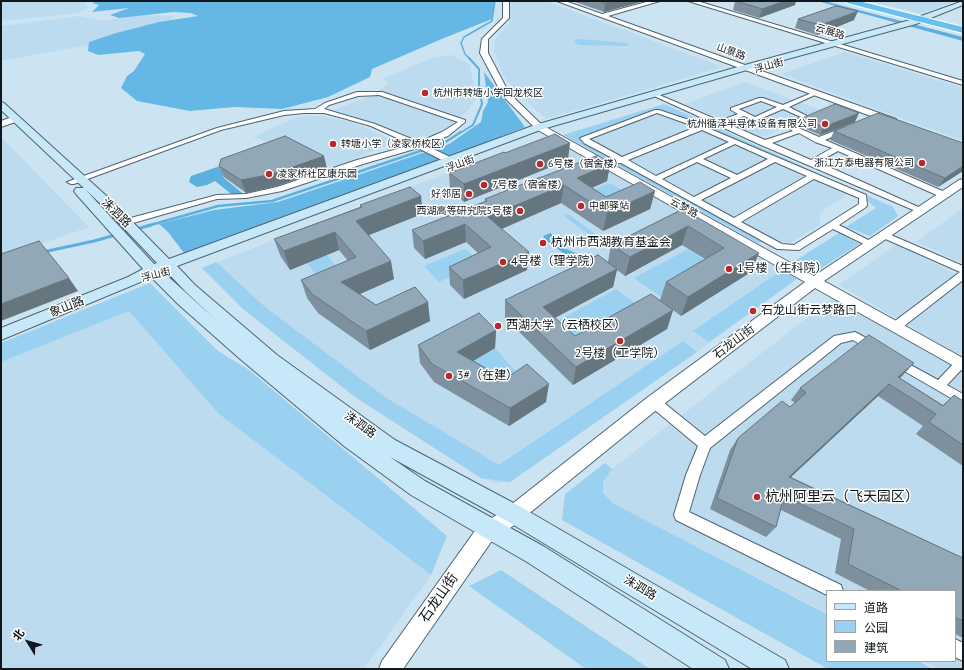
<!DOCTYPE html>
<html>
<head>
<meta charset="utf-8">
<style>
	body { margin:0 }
	#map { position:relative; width:964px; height:670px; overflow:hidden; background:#cce4f2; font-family:"PT Sans","Noto Sans SC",sans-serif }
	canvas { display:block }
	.frame { position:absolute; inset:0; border:2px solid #10181d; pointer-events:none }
	.legend { position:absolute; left:826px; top:590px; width:130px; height:72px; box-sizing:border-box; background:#fff; border:1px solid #9fa3a5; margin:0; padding:5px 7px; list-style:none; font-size:12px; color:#10181d }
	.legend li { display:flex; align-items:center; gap:8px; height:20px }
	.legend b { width:20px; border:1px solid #9fa3a5 }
	.north { position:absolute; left:8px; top:622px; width:40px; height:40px; -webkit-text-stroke:3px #fff; paint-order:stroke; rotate:307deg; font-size:11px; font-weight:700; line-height:16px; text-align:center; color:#10181d }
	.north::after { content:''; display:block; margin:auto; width:14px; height:18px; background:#10181d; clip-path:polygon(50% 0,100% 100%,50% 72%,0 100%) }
</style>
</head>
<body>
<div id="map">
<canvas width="964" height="670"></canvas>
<div class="frame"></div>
<ul class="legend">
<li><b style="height:5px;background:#c7e8f8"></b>道路</li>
<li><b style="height:11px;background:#9ad0f0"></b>公园</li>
<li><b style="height:11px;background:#92a8b6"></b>建筑</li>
</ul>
<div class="north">北</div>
</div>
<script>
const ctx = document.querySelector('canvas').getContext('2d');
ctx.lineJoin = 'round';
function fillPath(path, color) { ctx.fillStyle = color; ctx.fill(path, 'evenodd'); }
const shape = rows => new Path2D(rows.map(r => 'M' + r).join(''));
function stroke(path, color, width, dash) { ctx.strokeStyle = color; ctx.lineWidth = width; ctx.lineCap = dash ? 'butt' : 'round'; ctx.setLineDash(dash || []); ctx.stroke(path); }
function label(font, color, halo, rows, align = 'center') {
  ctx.font = font + ' "PT Sans","Noto Sans SC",sans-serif'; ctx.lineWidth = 3; ctx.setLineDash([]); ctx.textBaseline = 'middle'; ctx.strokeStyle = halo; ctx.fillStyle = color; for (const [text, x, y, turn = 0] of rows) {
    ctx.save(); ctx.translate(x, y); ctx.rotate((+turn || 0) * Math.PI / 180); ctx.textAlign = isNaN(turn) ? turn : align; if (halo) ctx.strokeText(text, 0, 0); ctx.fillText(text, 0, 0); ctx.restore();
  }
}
fillPath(shape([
	[1,1,94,1,84,4,88,7,79,13,1,21],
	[510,1,546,1,723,67,546,119,518,94,503,75,494,51,495,40,509,23],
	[869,1,956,1,925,12,919,13],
	[137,15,174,16,169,21,116,33,89,42,89,45,1,61,1,26,80,16,104,21],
	[845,52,963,88,963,141,781,74],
	[451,55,470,65,476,98,468,110,454,123,434,135,414,138,334,110,367,97,381,89,389,82,382,79,434,57],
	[745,82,821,110,764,137,685,104],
	[665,115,847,192,843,199,830,205,820,213,820,225,790,243,778,243,591,140,653,116],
	[320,116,351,122,396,141,333,168,289,148,253,137,297,117],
	[1,137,89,227,1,258],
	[549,137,797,279,697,352,510,482,494,483,481,478,355,397,243,309,202,268,415,185],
	[963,208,963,263,916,242],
	[897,244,956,274,963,275,963,357,839,285],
	[834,297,963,371,963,669,937,669,922,661,955,661,955,591,827,591,827,613,614,504,603,493,603,482,612,469],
	[129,311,219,414,431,575,364,669,1,669,1,362]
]), '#bcdbef');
fillPath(shape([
	[580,39,626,43,629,44,627,46,578,45,574,41],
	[664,104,893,207,898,216,870,236,846,227,876,208,860,195,666,111,591,140,773,240,758,243,563,135],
	[610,183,633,197,601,211,579,196],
	[568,214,609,244,604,246,564,216],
	[839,233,859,244,814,273,793,262],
	[465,249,481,263,439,282,424,266],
	[688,249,714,266,660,296,634,278],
	[327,255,348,281,327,289,307,263],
	[216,262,265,307,385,397,499,465,683,341,697,352,510,482,481,478,355,397,243,309,202,268],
	[782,270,797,279,709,342,693,331],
	[150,283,218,351,249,370,447,536,431,575,219,414,129,311,1,362,1,343],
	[616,289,641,308,576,346,552,324],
	[495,348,525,382,504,397,458,370],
	[605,463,612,469,603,482,603,493,614,504,827,614,827,661,918,661,933,669,828,669,562,520,565,494],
	[501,570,650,669,586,669,469,586]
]), '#9ad0f0');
fillPath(shape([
	[98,1,495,1,492,19,444,38,372,69,370,77,328,97,282,109,234,107,190,111,137,101,121,88,127,76,134,71,145,54,139,51,98,55,88,51,89,42,116,33,159,22,198,16,191,13,173,12,119,18,110,15,129,8,92,12,99,5,92,3],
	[484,72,525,127,451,156,184,253,168,232,159,224,214,210,278,202,449,144,481,122,483,111,488,102]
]), '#65b7e5');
fillPath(shape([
	[220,166,224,178,246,196,235,197,215,181,207,185,197,187,189,182,191,176],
	[550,233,555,236,552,238,561,244,564,248,584,257,574,262,569,258,570,257,567,256,543,238,544,237,543,236]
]), '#5db0dd');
stroke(shape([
	[470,59,465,54,461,43,464,37,492,21,495,1]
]), '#5db0dd', 1.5);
stroke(shape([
	[460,133,473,125,482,104,479,85,479,69,469,58]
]), '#5db0dd', 2);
stroke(shape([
	[147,226,218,206,272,201,444,143,461,132]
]), '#5db0dd', 2.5);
stroke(shape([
	[43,252,94,241,151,225]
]), '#5db0dd', 3);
fillPath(shape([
	[817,1,824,1,963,37,963,41,817,1]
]), '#5db0dd');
const minor = shape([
	[357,92,382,92,465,120,465,122,448,136,425,145,452,158,452,162,446,162,418,148,363,164,282,191,246,198,217,199,126,225,122,222,123,220,217,195,246,194,277,187,357,160,412,145,371,126,343,118,324,113,304,113,284,115,221,130,74,184,71,184,67,182,217,128,284,111,315,109,325,103,357,92],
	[379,95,458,122,442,132,419,142,375,124,324,109,329,105,358,96,379,95],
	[814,92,819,93,789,107,809,117,794,126,819,137,845,127,849,127,849,129,825,140,947,193,948,195,947,197,941,197,838,151,818,162,925,210,921,213,918,212,761,145,652,95,657,94,720,121,738,114,731,110,731,108,759,98,763,98,783,105,814,92],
	[761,101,777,107,755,117,739,109,761,101],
	[783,109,801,117,785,126,793,131,765,140,726,123,744,116,755,121,783,109],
	[799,133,815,142,832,148,811,160,772,143,799,133],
	[655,110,659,110,689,120,866,195,867,205,866,207,839,225,876,244,871,247,868,246,833,229,799,250,777,249,621,163,616,163,616,160,584,143,580,138,655,110],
	[657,113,696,127,622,157,589,139,657,113],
	[702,130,729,142,656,176,628,160,702,130],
	[735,144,768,159,737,175,703,159,735,144],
	[697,162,731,178,694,197,662,179,697,162],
	[775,162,807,176,734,218,701,200,775,162],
	[814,179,859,198,859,204,794,245,782,244,741,222,814,179],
	[884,232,963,266,963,280,899,330,895,331,891,330,890,327,891,324,960,272,881,237,879,235,884,232],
	[855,332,879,345,881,348,879,351,875,352,871,351,853,340,841,343,710,448,700,475,689,512,841,585,843,591,827,591,827,595,676,520,674,515,686,475,698,446,650,406,648,402,650,398,654,397,658,398,705,436,834,336,855,332],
	[896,357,938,380,956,361,963,361,963,368,947,385,963,394,963,405,892,364,890,361,892,358,896,357],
	[955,639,963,643,963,661,955,657,955,639]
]);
const tertiary = shape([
	[503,1,509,1,509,18,488,39,488,53,509,93,542,125,814,276,959,180,963,179,963,187,824,281,963,358,963,371,815,288,660,407,521,520,491,542,403,669,379,669,382,661,477,528,507,508,648,397,805,282,536,129,503,96,480,53,482,39,503,18,503,1],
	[557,1,565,1,602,14,650,1,660,1,608,16,896,119,897,121,896,123,890,123,557,1],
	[688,1,697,1,963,81,963,85,688,1],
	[15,116,18,117,19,119,18,121,1,127,1,121,15,116]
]);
const secondary = shape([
	[963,1,963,5,916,24,747,70,543,129,177,266,195,285,277,355,395,440,521,507,785,660,789,669,752,669,507,521,390,457,425,481,543,546,725,660,729,669,693,669,527,562,411,495,344,446,239,358,178,304,151,277,138,283,1,340,1,328,128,277,143,269,76,194,74,191,76,188,84,188,154,264,157,263,104,207,1,110,1,102,4,103,112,201,169,259,535,125,741,66,910,20,963,1],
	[165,270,185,291,217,321,162,271,165,270]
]);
const trunk = shape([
	[846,1,859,1,963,27,963,33,847,3,846,1]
]);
stroke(minor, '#4f6471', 2);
stroke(tertiary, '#4f6471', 2);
stroke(secondary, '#4f6471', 2);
stroke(trunk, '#fff', 2);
fillPath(minor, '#fff');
fillPath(tertiary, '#fff');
fillPath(secondary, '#c7e8f8');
fillPath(trunk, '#6ac0ec');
fillPath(shape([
	[572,1,644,1,604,12],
	[735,1,795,5,759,18,733,10],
	[798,19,854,20,817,35,795,28],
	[802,118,855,122,820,135,799,126],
	[834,131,963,171,938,187,830,140],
	[505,153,568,160,464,202,450,190,449,173],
	[610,164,607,181,592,188,606,197,655,191,650,209,603,231,561,203,502,229,527,270,464,299,450,285,449,267,478,253,466,242,425,259,414,248,412,230,485,201,485,199,542,177],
	[219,166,327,168,277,186,246,193,224,177],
	[421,196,422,214,369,235,394,279,360,294,376,305,430,321,370,350,318,313,307,298,301,280,348,261,339,250,290,270,281,257,274,239,360,207,360,205],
	[683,209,751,272,681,316,673,310,667,329,573,385,505,318,505,300,608,262,611,245],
	[682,245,705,259,666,282,660,300,575,336,555,318,613,287,617,270,625,276],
	[496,330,495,348,473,361,546,402,509,426,434,382,420,363,418,345],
	[903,375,900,378,943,405,954,395,963,401,963,466,916,434,923,426,878,396,791,477,963,558,963,638,955,634,955,591,870,591,835,573,841,539,781,510,776,527,766,537,710,509,730,450,738,438,790,407,795,403,791,400,800,388]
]), '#7e909d');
fillPath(shape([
	[613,1,644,1,604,12,605,3],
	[785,1,796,1,795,5,759,18,762,9],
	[858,11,854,20,817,35,821,25],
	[859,113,855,122,820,135,824,127],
	[570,143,568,160,464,202,464,184],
	[324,156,327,168,277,186,246,193,241,180],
	[610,164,607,181,578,194,577,178],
	[963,166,963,171,938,187,945,178],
	[564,185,561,203,487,235,488,217],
	[655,191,650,209,603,231,607,213],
	[421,196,422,214,359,239,356,221],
	[465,224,466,242,425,259,423,241],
	[688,226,682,245,625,276,630,257],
	[335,232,339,250,290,270,284,251],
	[529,252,527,270,464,299,463,280],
	[759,253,751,272,681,316,688,297],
	[391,261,394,279,346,300,341,282],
	[617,269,613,287,541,325,543,307],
	[69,278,78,291,1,321,1,304],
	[428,302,430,321,370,350,366,331],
	[673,310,667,329,573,385,576,367],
	[496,330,495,348,458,370,457,352],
	[914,363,903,375,891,385,898,377],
	[549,384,546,402,509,426,510,408],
	[889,384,878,396,779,488,789,477]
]), '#66767f');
const building = shape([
	[598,1,613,1,605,3,598,1],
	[736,1,785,1,762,9,736,1],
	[836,6,858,11,821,25,798,19,836,6],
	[835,104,859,113,824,127,802,118,835,104],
	[878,113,963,143,963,166,945,178,834,131,878,113],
	[555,134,570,143,464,184,449,173,504,152,505,153,555,134],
	[285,136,324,156,273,174,241,180,219,166,221,159,285,136],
	[596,156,610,164,577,178,606,197,640,182,655,191,607,213,564,185,488,217,529,252,463,280,449,267,491,247,465,224,423,241,412,230,487,201,485,199,541,177,542,177,596,156],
	[410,187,421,196,356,221,391,261,341,282,376,305,415,287,428,302,366,331,312,294,301,280,356,257,335,232,284,251,274,239,362,207,360,205,410,187],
	[683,209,759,253,688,297,666,282,724,248,688,226,630,257,611,245,683,209],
	[39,241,69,278,1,304,1,254,39,241],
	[598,255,617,269,543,307,575,336,651,294,673,310,576,367,505,300,598,255],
	[479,313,496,330,457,352,505,379,527,364,549,384,510,408,432,364,418,345,479,313],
	[869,335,914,363,898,377,943,406,954,395,963,401,963,445,929,422,936,414,889,384,789,477,963,558,963,621,955,617,955,591,902,591,848,564,854,529,784,496,776,527,717,498,738,438,782,401,790,407,806,393,800,388,869,335]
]);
fillPath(building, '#92a8b6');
stroke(building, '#66767f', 1);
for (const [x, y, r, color] of [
	[425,93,4,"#b8282c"],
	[825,124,4,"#b8282c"],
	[333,144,4,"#b8282c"],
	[922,163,4,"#b8282c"],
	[540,164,4,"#b8282c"],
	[269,174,4,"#b8282c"],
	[484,185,4,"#b8282c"],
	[469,194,4,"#b8282c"],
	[581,206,4,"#b8282c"],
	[520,211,4,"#b8282c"],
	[543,243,4,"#b8282c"],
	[503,262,4,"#b8282c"],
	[729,269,4,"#b8282c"],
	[753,311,4,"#b8282c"],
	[498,326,4,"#b8282c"],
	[620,341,4,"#b8282c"],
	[449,376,4,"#b8282c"],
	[757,497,4,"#b8282c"]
]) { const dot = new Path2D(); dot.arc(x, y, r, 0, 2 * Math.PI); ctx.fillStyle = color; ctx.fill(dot); stroke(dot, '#fff', 1.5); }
label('10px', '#10181d', '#fff', [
	["云展路",830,32,17],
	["山景路",731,52,20],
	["浮山街",769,66,-15],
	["浮山街",460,164,-20],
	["云梦路",684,208,29],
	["浮山街",156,275,-14]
]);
label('10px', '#10181d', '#fff', [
	["杭州市转塘小学回龙校区",433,93],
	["杭州循泽半导体设备有限公司",817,124,"right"],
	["转塘小学（凌家桥校区）",341,144],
	["浙江方泰电器有限公司",914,163,"right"],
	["6号楼（宿舍楼）",548,164],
	["凌家桥社区康乐园",277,174],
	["7号楼（宿舍楼）",492,185],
	["好邻居",461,194,"right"],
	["中邮驿站",589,206],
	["西湖高等研究院5号楼",512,211,"right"]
], 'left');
label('12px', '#10181d', '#fff', [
	["洙泗路",116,213,44],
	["象山路",67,307,-22],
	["石龙山街",734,342,-37],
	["洙泗路",360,425,36],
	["洙泗路",640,588,31]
]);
label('12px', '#10181d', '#fff', [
	["杭州市西湖教育基金会",551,243],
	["4号楼（理学院）",511,262],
	["1号楼（生科院）",737,269],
	["石龙山街云梦路口",761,311],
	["西湖大学（云栖校区）",506,326],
	["2号楼（工学院）",620,354,"center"],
	["3#（在建）",457,376]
], 'left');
label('14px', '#10181d', '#fff', [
	["杭州阿里云（飞天园区）",765,497]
], 'left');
label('14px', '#10181d', '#fff', [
	["石龙山街",439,598,-55]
]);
</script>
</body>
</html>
